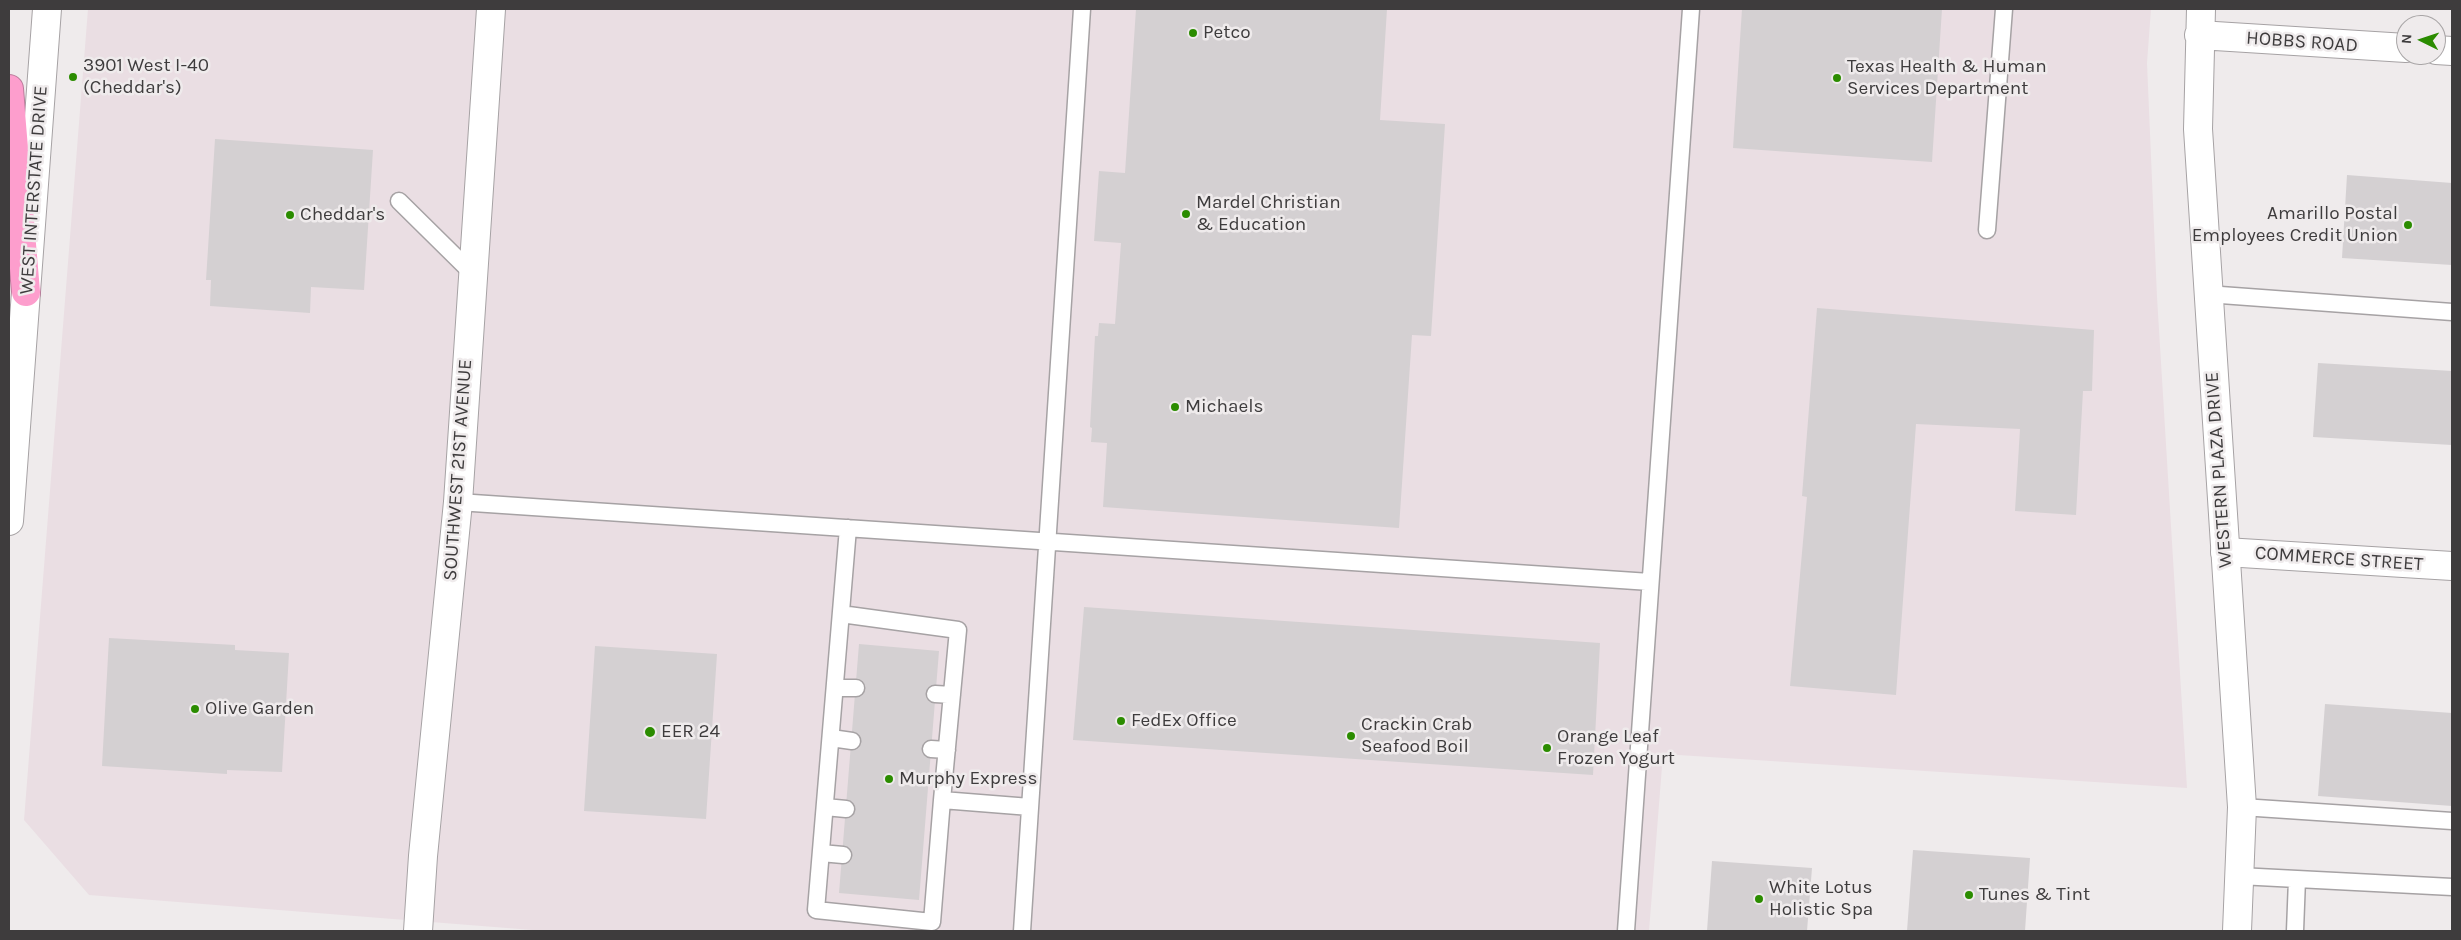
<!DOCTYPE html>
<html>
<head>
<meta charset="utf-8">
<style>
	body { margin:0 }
	#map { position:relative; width:2461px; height:940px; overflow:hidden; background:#efebec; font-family:Karla,sans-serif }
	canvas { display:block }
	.frame { position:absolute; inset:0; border:10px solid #3e3c3d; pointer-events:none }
	.north { position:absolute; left:2396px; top:15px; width:50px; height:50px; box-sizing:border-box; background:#efebec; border:1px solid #a8a5a6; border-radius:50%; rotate:274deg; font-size:14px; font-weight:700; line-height:20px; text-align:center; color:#3e3c3d }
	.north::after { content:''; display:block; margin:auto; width:18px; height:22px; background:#2b8c00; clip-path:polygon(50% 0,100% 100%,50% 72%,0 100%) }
</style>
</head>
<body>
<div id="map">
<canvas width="2461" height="940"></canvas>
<div class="frame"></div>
<div class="north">N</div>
</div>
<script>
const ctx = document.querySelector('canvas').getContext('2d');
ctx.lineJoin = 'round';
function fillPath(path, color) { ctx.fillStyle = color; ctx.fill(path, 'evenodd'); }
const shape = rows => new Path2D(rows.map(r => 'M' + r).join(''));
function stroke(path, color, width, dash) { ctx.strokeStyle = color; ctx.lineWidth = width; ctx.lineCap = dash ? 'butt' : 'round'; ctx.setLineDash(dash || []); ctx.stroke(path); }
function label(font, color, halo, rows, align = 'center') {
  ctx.font = font + ' Karla,sans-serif'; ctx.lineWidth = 5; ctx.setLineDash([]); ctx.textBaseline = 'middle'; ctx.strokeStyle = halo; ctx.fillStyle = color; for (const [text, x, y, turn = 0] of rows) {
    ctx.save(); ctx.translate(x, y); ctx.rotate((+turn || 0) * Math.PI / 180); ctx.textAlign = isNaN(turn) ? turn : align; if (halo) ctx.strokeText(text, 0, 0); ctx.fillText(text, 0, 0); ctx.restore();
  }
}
fillPath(shape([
	[88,9,2151,9,2147,63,2157,297,2187,788,1663,754,1649,931,545,931,89,895,24,820]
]), '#eadee3');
fillPath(shape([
	[1136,9,1387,9,1380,120,1445,124,1431,336,1412,335,1399,528,1103,507,1107,443,1091,442,1092,428,1090,427,1095,336,1098,336,1099,323,1115,324,1121,243,1094,241,1099,171,1125,173],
	[1742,9,1942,9,1932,162,1733,148],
	[215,139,373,150,364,290,311,287,310,313,210,306,211,280,206,280],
	[2347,175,2452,183,2452,265,2342,258],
	[1817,308,2094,330,2092,391,2083,391,2076,515,2015,511,2020,429,1916,424,1896,695,1790,686,1807,497,1802,496],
	[2318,363,2452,371,2452,445,2313,437],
	[1084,607,1600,643,1593,775,1073,740],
	[109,638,235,645,235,650,289,653,282,772,227,770,227,774,102,766],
	[859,644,939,651,919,900,839,893],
	[595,646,717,654,706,819,584,811],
	[2325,704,2452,713,2452,806,2318,796],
	[1913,850,2030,858,2025,931,1907,931],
	[1712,861,1812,868,1807,931,1707,931]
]), '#d4d0d2');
const lane = shape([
	[399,201,473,274],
	[1987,230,2004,9],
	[2207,294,2452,312],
	[458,502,1650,582],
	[848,528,816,910,932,922,942,800,1030,807],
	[841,614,958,630,942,800],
	[835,688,856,688],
	[935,694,952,695],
	[831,738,852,741],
	[931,749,947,750],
	[825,807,846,809],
	[2242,807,2452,821],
	[821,853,843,855],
	[2239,876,2297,879],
	[1022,931,1082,9],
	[1626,931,1691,9],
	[2295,931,2297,879,2452,887]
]);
const street = shape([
	[2225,552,2452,566]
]);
const secondary = shape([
	[2201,9,2198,129,2242,807,2237,931],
	[2199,35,2406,48],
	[2436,50,2452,51],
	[9,521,47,9],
	[418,931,423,856,458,502,491,9]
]);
const highway = shape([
	[9,89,26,292]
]);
stroke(lane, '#a6a2a4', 19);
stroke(street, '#a6a2a4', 30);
stroke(secondary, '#a6a2a4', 30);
stroke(highway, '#ba7c9b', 30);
stroke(lane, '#fff', 16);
stroke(street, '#fff', 28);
stroke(secondary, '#fff', 28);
stroke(highway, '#fd9ecd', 28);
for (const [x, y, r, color] of [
	[1193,33,5,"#2b8c00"],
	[73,77,5,"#2b8c00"],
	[1837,78,5,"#2b8c00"],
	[1186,214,5,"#2b8c00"],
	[290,215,5,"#2b8c00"],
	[2408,225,5,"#2b8c00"],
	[1175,407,5,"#2b8c00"],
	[195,709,5,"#2b8c00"],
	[1121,721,5,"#2b8c00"],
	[650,732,6,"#2b8c00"],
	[1351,736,5,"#2b8c00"],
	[1547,748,5,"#2b8c00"],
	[889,779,5,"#2b8c00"],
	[1969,895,5,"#2b8c00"],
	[1759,899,5,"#2b8c00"]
]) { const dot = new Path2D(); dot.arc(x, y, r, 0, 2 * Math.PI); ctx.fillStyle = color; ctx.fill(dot); stroke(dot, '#efebec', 2); }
label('19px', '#3e3c3d', '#efebec', [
	["Petco",1203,33],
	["3901 West I-40",83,66],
	["(Cheddar's)",83,88],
	["Texas Health & Human",1847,67],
	["Services Department",1847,89],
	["Mardel Christian",1196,203],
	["& Education",1196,225],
	["Amarillo Postal",2398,214,"right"],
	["Employees Credit Union",2398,236,"right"],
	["Cheddar's",300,215],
	["Michaels",1185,407],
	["Olive Garden",205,709],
	["FedEx Office",1131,721],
	["Crackin Crab",1361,725],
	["Seafood Boil",1361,747],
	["EER 24",661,732],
	["Orange Leaf",1557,737],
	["Frozen Yogurt",1557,759],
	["Murphy Express",899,779],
	["White Lotus",1769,888],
	["Holistic Spa",1769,910],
	["Tunes & Tint",1979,895]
], 'left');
label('19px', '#3e3c3d', '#efebec', [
	["HOBBS ROAD",2302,42,4],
	["WEST INTERSTATE DRIVE",34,190,-86],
	["SOUTHWEST 21ST AVENUE",458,470,-86],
	["WESTERN PLAZA DRIVE",2219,470,-94],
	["COMMERCE STREET",2339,559,4]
]);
</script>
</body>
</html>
